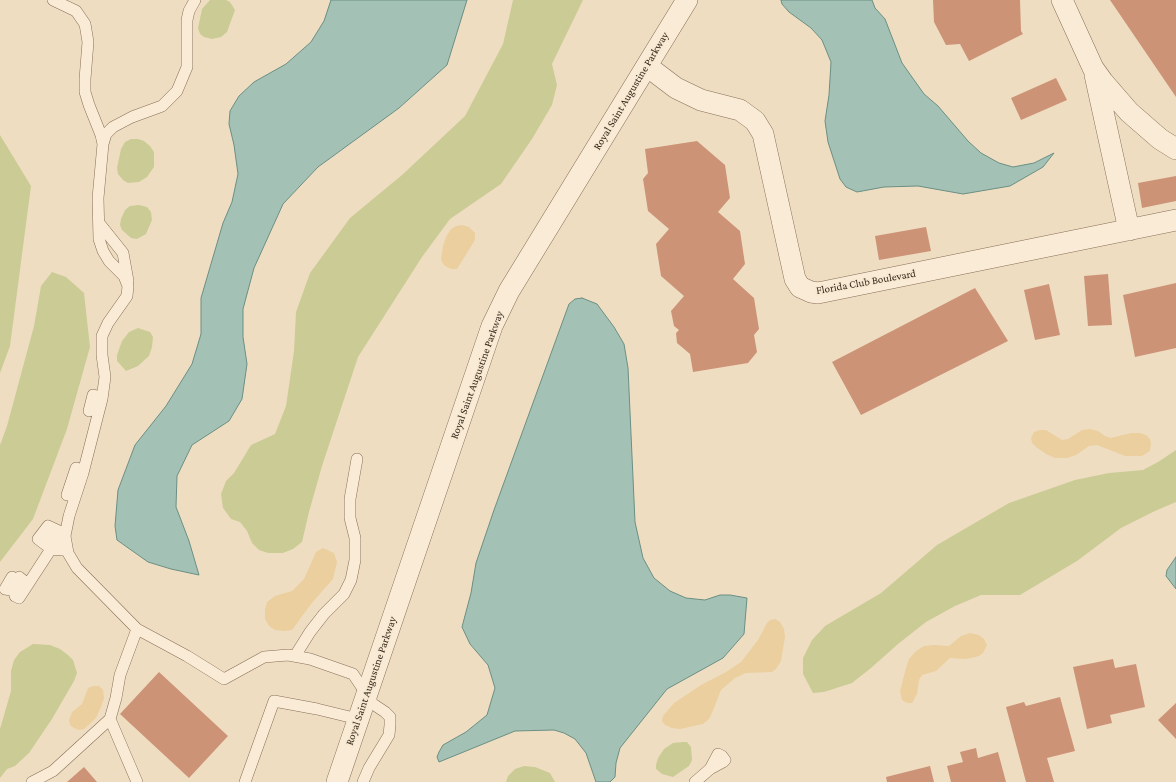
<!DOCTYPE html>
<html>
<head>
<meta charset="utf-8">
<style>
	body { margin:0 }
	canvas { display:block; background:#eeddc1 }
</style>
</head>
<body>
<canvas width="1176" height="782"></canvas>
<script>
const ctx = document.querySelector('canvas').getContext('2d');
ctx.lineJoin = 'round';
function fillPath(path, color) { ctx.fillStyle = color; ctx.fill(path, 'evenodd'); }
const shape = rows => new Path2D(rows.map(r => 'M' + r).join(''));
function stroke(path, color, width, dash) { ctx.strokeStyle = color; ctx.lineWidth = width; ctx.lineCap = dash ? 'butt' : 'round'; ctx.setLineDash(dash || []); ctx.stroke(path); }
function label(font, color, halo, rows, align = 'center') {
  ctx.font = font + ' "Crimson Pro",serif'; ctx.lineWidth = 3; ctx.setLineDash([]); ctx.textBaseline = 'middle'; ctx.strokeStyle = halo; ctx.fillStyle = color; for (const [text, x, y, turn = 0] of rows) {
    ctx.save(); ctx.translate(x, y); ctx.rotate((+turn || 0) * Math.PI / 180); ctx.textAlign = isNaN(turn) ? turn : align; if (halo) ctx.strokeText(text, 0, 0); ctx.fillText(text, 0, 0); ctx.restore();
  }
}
fillPath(shape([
	[210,0,226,0,230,2,235,10,227,32,221,37,212,39,204,37,200,34,198,28,202,9],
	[513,0,583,0,552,64,557,85,552,105,532,139,501,184,450,219,422,257,358,357,322,466,309,512,302,542,293,549,283,553,268,553,259,550,252,543,247,531,240,522,231,519,223,508,221,494,226,481,234,473,251,445,275,434,286,406,294,351,296,312,310,273,350,218,402,175,465,116,503,44],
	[0,135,31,186,10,346,0,373],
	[131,139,138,139,144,141,150,146,154,152,154,167,147,177,139,182,128,183,123,180,118,174,117,168,121,149,125,142],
	[139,205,147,207,151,212,152,220,146,234,137,239,131,238,122,230,120,225,121,219,125,210,130,206],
	[52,272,66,277,84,293,90,347,67,429,33,519,0,562,0,445,7,426,34,326,41,286],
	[138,328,150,332,153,337,152,347,149,356,138,366,126,371,117,361,117,355,122,341,129,332],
	[1176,450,1176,502,1155,511,1121,528,1077,561,1020,595,981,595,955,606,926,622,898,644,871,668,852,683,824,692,813,693,803,674,803,658,812,640,825,626,881,593,937,545,1009,503,1075,480,1109,473,1143,470,1158,462],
	[33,644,50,645,60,649,68,655,73,660,77,673,74,681,52,719,29,753,15,766,7,769,0,778,0,729,11,691,11,671,14,660,20,652],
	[683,742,687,742,691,747,692,760,689,766,673,777,662,774,656,769,656,765,658,758,664,749,673,743],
	[524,766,535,767,550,773,555,782,506,782,508,776,515,769]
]), '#cbcc95');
fillPath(shape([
	[462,225,469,227,475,233,475,240,457,269,451,269,445,266,442,262,441,259,443,246,446,237,451,229,456,226],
	[1090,429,1098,431,1105,436,1111,438,1131,433,1140,433,1146,435,1150,439,1151,444,1150,451,1142,456,1125,456,1097,445,1089,446,1076,455,1067,458,1055,458,1046,454,1036,447,1032,443,1031,438,1034,432,1040,430,1046,430,1062,440,1068,439,1082,430],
	[323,548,334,553,337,562,333,579,311,604,292,630,285,631,275,630,269,626,265,619,265,610,267,602,275,596,292,591,304,579,316,552],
	[775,619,780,622,784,629,785,637,781,661,776,669,772,672,746,673,735,678,721,690,712,713,709,719,703,724,680,729,672,728,665,725,662,721,663,716,674,703,701,685,726,672,741,662,758,640,767,623,770,620],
	[970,633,979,635,984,639,987,645,983,653,979,656,971,658,964,659,950,658,936,671,922,675,919,680,917,694,912,703,907,703,902,700,900,691,906,668,909,659,916,651,924,646,934,645,949,646,961,636],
	[93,686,99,686,103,690,104,698,101,707,96,718,84,729,79,730,74,728,70,725,69,720,72,712,82,704,88,688]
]), '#ebcf9e');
const water = shape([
	[331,0,467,0,447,65,399,108,318,167,283,204,254,268,243,309,243,337,247,364,242,399,229,421,192,445,177,476,176,507,189,541,199,575,171,569,148,562,117,540,115,526,118,490,135,445,166,406,192,364,201,334,201,298,223,223,232,202,238,174,234,145,229,124,230,111,239,96,254,82,286,64,311,42,324,21,331,0],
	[781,0,872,0,875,8,885,19,902,63,924,94,938,106,968,141,981,153,999,163,1013,167,1034,163,1054,153,1043,167,1010,186,963,194,918,186,884,187,857,192,846,187,840,179,828,142,825,121,829,95,831,62,822,40,811,28,789,12,782,4,781,0],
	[582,298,597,304,614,327,624,344,628,368,635,522,643,558,654,578,670,591,686,598,705,600,720,595,730,595,747,598,744,634,723,658,667,689,620,748,616,763,615,777,610,782,596,782,586,753,575,739,564,733,554,730,515,731,439,762,437,757,439,752,443,745,466,732,487,715,495,688,488,665,470,644,462,627,471,593,476,563,494,510,569,304,575,299,582,298],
	[1176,557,1176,589,1166,576,1167,570,1176,557]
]);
fillPath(water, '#a4c1b6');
stroke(water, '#6b8f83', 1);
fillPath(shape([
	[933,0,1020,0,1021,31,1023,34,969,61,960,44,946,45,934,22],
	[1110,0,1176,0,1176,97],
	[1056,78,1067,100,1021,120,1011,98],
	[697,141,725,165,730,198,718,212,740,231,745,264,733,279,754,298,759,329,754,335,757,352,748,363,693,372,690,354,677,343,676,333,679,330,674,326,671,311,684,296,661,276,656,244,669,229,648,211,643,179,648,173,645,149],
	[1176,176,1176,201,1142,208,1138,183],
	[926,227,931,251,879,260,875,236],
	[1108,274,1112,325,1088,326,1084,276],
	[1176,283,1176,348,1135,357,1123,295],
	[1049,284,1060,335,1035,340,1024,290],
	[975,288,1008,341,861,415,832,362],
	[1113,659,1115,668,1136,664,1145,707,1110,715,1112,723,1087,729,1073,667],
	[159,672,228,736,189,778,120,714],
	[1060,697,1075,751,1047,758,1054,782,1026,782,1006,707,1024,702,1026,706],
	[1176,703,1176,739,1158,720],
	[976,748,978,758,998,752,1006,782,951,782,947,766,963,762,960,752],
	[930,766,934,782,887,782,886,777],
	[84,767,97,782,67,782]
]), '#cd9377');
const service = shape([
	[53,0,76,11,85,24,88,42,85,79,85,92,89,105,101,135,103,144],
	[195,0,189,11,187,20,187,67,177,91,162,106,132,117,113,127,106,134,103,144,98,198,99,239,103,251,109,261,124,276,128,286,127,296,108,323,102,336,102,355,105,377,102,399,83,473,69,516,65,536,68,553,77,568,137,629,187,656,224,679,264,657,288,655,310,659,353,674,373,704,385,712,390,717,390,725,389,735,369,768,363,782],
	[99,223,123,253,128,281],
	[89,411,93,395,97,396,94,408],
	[67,495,76,468,80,469,77,478],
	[12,577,5,589,11,590,19,577,24,581,15,596,19,598,51,549,62,550,65,536,61,532,48,526,38,539,46,545,57,546,57,534,50,530,43,539,52,543,53,537,50,535,46,540],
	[295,656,310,632,324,614,344,594,351,580,355,560,355,538,350,518,350,499,357,459],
	[110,719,137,782],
	[32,782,53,771,110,719,116,698,120,675,137,629],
	[245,782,274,701,317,709,358,719],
	[695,782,710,769,723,762,725,760,722,756,718,754,710,769]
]);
const minor = shape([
	[1062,0,1093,68,1103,82,1129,112,1160,139,1176,149],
	[647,66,676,88,701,100,740,110,755,121,763,134,795,279,800,287,811,292,818,293,1176,220],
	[1095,75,1129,230],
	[337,782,492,326,509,291,687,0]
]);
stroke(service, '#886e59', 12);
stroke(minor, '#886e59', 22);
stroke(service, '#f9ebd5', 11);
stroke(minor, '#f9ebd5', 21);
label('11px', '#38281d', '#f6e8d1', [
	["Royal Saint Augustine Parkway",631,91,-59],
	["Florida Club Boulevard",866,282,-10],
	["Royal Saint Augustine Parkway",477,375,-70],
	["Royal Saint Augustine Parkway",371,681,-71]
]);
</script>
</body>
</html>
